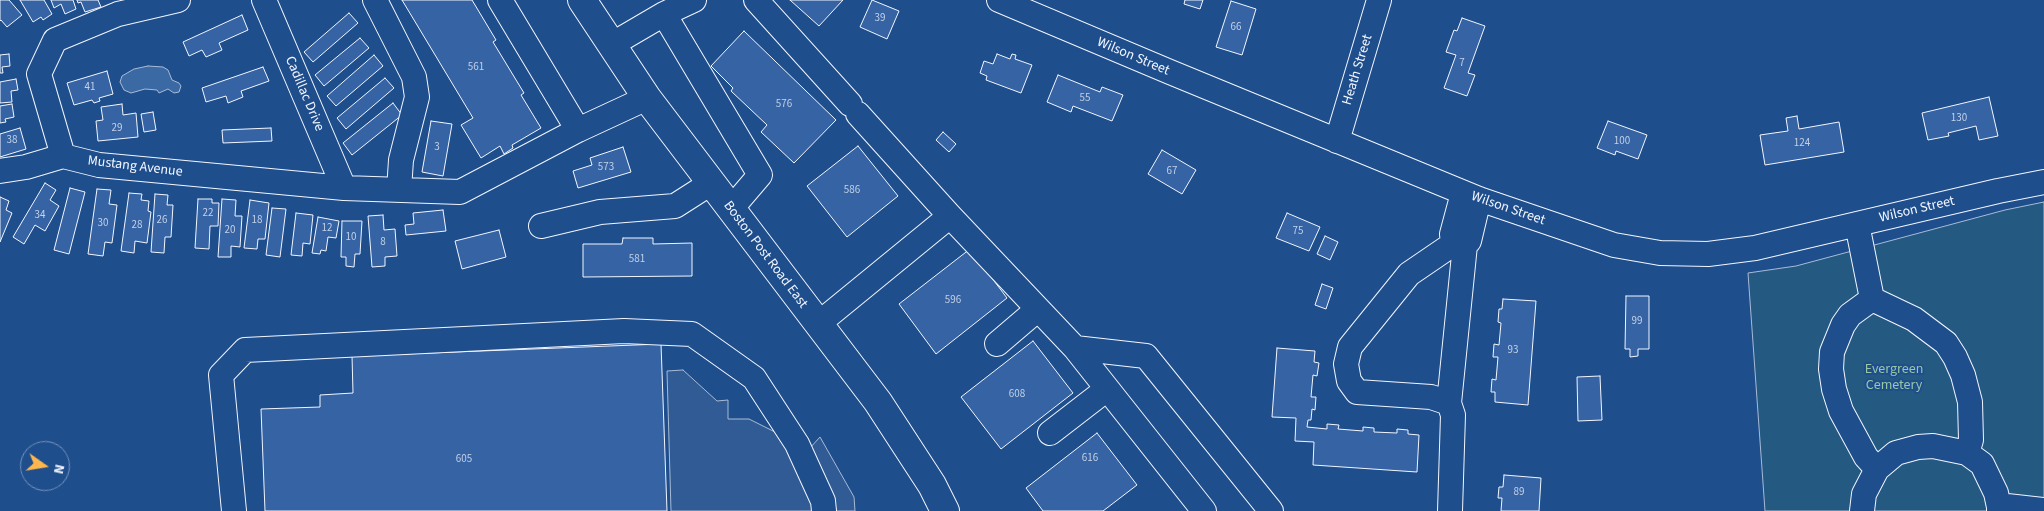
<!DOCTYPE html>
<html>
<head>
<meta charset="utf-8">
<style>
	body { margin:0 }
	#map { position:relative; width:2044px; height:511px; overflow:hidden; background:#1f4e8c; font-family:"Source Sans 3",sans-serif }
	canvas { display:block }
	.north { position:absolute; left:20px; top:441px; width:50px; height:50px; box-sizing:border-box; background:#1f4e8c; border:1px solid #7391ba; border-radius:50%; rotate:103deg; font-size:14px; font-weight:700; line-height:20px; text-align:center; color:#f2f6ff }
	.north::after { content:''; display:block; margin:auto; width:18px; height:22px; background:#ffb74d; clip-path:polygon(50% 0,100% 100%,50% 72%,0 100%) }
</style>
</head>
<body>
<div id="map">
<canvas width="2044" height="511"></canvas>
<div class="north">N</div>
</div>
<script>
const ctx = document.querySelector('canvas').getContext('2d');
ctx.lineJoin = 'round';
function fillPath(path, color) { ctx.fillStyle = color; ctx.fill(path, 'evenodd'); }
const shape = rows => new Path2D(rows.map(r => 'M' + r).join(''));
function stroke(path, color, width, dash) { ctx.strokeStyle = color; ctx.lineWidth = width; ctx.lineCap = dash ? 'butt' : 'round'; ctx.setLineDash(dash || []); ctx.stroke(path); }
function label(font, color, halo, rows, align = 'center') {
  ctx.font = font + ' "Source Sans 3",sans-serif'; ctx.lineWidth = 4; ctx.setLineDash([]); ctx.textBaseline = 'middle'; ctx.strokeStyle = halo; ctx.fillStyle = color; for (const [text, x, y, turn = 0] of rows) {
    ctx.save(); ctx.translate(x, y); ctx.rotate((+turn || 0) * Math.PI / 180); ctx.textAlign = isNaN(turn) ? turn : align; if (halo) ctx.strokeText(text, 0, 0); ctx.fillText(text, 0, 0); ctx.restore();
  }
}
const green = shape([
	[2044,202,2044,511,1765,511,1748,273,1796,266,2005,210,2044,202]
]);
fillPath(green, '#245a82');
stroke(green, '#a8bbd7', 1);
const parking = shape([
	[683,370,717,401,728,400,728,419,749,419,809,449,820,437,854,497,855,511,671,511,667,371,683,370]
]);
fillPath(parking, '#305b95');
stroke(parking, '#a8bbd7', 1);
const water = shape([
	[148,66,163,67,168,70,172,80,179,83,181,86,179,92,174,93,168,89,159,93,157,90,145,89,131,93,124,90,120,82,122,76,134,69,148,66]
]);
fillPath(water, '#3b69a3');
stroke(water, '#a8bbd7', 1);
const building = shape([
	[0,0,9,0,22,15,7,27,1,20,0,21,0,0],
	[20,0,44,0,52,14,43,20,41,17,33,22,20,0],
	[51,0,73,0,76,9,65,14,61,4,54,8,51,0],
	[77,0,98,0,101,7,85,12,81,2,78,3,77,0],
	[402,0,472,0,496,40,493,42,524,93,521,95,541,128,512,145,513,148,504,154,500,146,481,158,461,125,473,118,402,0],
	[790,0,843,0,819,26,790,0],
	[872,0,899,11,887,39,860,27,872,0],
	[1185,0,1203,0,1200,9,1184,4,1185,0],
	[1231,1,1256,9,1242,55,1216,47,1231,1],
	[349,13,358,23,313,62,304,52,349,13],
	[242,15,248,30,219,43,222,50,206,57,202,50,189,56,183,42,242,15],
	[1462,18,1485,26,1468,73,1475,75,1467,96,1444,88,1456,55,1446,52,1454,30,1457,31,1462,18],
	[744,31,836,120,794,163,761,132,767,125,731,91,733,88,711,66,744,31],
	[360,38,369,48,324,86,315,75,360,38],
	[9,54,10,66,2,67,3,73,0,73,0,55,9,54],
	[997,54,1010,59,1012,54,1016,55,1015,59,1032,65,1021,93,986,80,987,76,980,73,984,61,993,64,997,54],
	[374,55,383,66,336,106,327,96,374,55],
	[263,67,269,81,241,91,243,97,228,103,226,96,206,102,202,88,263,67],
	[107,71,113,94,99,98,100,101,94,103,92,100,74,105,67,83,107,71],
	[1058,75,1100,92,1102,87,1123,95,1112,121,1073,106,1071,112,1047,102,1058,75],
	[385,78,394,88,346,129,337,118,385,78],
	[16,79,18,90,11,91,12,102,0,103,0,82,16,79],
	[1989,97,1998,136,1979,140,1976,126,1948,133,1949,136,1928,140,1922,113,1989,97],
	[393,103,402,115,352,155,343,143,393,103],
	[12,104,14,117,5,119,6,122,0,123,0,106,12,104],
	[122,104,123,115,136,113,138,137,98,141,96,121,103,120,101,107,122,104],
	[153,112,156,130,144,132,141,114,153,112],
	[1797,116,1799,129,1839,122,1844,152,1765,165,1760,135,1788,131,1786,118,1797,116],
	[431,121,452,124,443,176,422,172,431,121],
	[1608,121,1647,135,1638,159,1616,151,1615,155,1597,148,1608,121],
	[20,128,26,149,0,157,0,134,20,128],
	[271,128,272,141,223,143,222,130,271,128],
	[943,132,956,144,949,152,936,140,943,132],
	[858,146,898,196,847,237,807,186,858,146],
	[623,147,631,172,578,188,573,171,592,165,590,158,623,147],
	[1162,150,1196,170,1182,194,1148,174,1162,150],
	[45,183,56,190,50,200,59,206,45,231,35,225,24,244,13,237,45,183],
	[70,188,85,192,69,254,54,250,70,188],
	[97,189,111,190,109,204,117,205,112,243,105,242,103,256,88,254,97,189],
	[129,193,142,194,141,200,149,201,148,211,151,212,147,243,135,241,134,253,121,251,129,193],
	[155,194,168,195,167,205,173,205,171,237,165,237,164,253,151,252,155,194],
	[0,197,9,201,6,210,12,213,0,242,0,197],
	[198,199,212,199,212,203,219,203,218,226,210,226,209,249,195,248,198,199],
	[222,199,236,200,235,216,242,216,240,247,231,246,231,257,218,257,222,199],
	[250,200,269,203,265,239,258,239,257,249,244,248,250,200],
	[272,208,286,209,280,257,266,255,272,208],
	[443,210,446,231,406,235,405,225,414,224,413,213,443,210],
	[296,213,313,215,310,244,303,243,302,256,291,255,296,213],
	[1287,213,1320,227,1309,251,1276,238,1287,213],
	[383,215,384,230,395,229,397,256,385,257,385,266,372,267,368,216,383,215],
	[318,217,339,221,336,238,328,237,326,251,321,250,320,254,312,253,318,217],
	[342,221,362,221,360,254,355,254,354,267,346,266,346,257,341,257,342,221],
	[499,230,506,257,462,269,455,241,499,230],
	[1325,236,1338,242,1330,260,1317,254,1325,236],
	[623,238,653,238,653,244,692,243,692,276,583,277,583,244,622,244,623,238],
	[970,249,1007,298,936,354,899,304,970,249],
	[1322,284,1333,288,1326,309,1315,305,1322,284],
	[1626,296,1649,296,1649,349,1638,349,1638,356,1630,357,1630,349,1625,349,1626,296],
	[1503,299,1536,301,1528,405,1495,402,1495,392,1491,392,1492,379,1496,380,1498,357,1493,357,1494,344,1499,345,1501,323,1498,322,1499,309,1502,309,1503,299],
	[1033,341,1073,393,1001,449,961,397,1033,341],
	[661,344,667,511,265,511,261,409,320,407,320,395,353,393,352,356,661,344],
	[1277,348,1315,351,1314,362,1319,363,1317,376,1313,375,1311,397,1316,397,1315,410,1312,409,1311,420,1308,420,1307,427,1327,429,1327,424,1339,425,1338,429,1363,431,1363,427,1374,428,1374,432,1397,433,1397,429,1408,430,1408,434,1419,435,1417,472,1313,465,1314,442,1295,441,1296,418,1272,417,1277,348],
	[1600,376,1602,420,1578,421,1577,377,1600,376],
	[1097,433,1137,485,1103,511,1043,511,1026,488,1097,433],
	[1504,475,1541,478,1539,511,1501,511,1502,498,1498,498,1499,487,1503,487,1504,475]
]);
fillPath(building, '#3563a3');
stroke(building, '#f2f6ff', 1);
const minor = shape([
	[264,0,344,188],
	[375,0,414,77,417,97,401,160,399,190],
	[500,0,578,130],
	[756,0,850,104],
	[999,0,1170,72,1479,199,1614,245,1660,253,1708,254,1755,248,1998,191,2044,182],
	[664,14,760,175,731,209],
	[611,45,664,14,694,0],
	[858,114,950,216,1075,348,1204,511],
	[1337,141,1379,0],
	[63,156,99,165,344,188,460,192,578,130,647,98],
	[63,156,39,74,55,40,118,14,178,0],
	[0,171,26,167,63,156],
	[1463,193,1452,234,1453,244,1465,245,1469,241,1479,199],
	[1857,224,1872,299],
	[541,226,600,212,675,206,711,183],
	[818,324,950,216],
	[997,344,1038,309],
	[1075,348,1146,356,1271,511],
	[1449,403,1465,245],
	[1050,433,1107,389],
	[1967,453,1982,464,1996,493,1999,507],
	[234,511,221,375,245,350,624,331,692,334,754,378,797,444,823,501,824,511],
	[1450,511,1453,415,1449,403,1431,397,1357,392,1349,381,1346,364,1350,347,1409,274,1453,244],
	[1862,511,1864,494,1877,469,1896,453,1918,447,1933,446,1967,453,1971,440,1970,402,1963,375,1955,357,1946,343,1914,319,1872,299,1850,315,1843,325,1832,352,1831,369,1834,389,1841,411,1866,457,1877,469],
	[1999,511,1999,507,2007,506,2044,510]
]);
const major = shape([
	[582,0,647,98,878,402,932,485,945,511]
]);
stroke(minor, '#f2f6ff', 26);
stroke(major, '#f2f6ff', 30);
stroke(minor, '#1f4e8c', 24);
stroke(major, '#1f4e8c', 28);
label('11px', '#c3d1e8', null, [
	["39",880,19],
	["66",1236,28],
	["7",1462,64],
	["561",476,68],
	["41",90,88],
	["55",1085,99],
	["576",784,105],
	["130",1959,119],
	["29",117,129],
	["38",12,141],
	["100",1622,142],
	["124",1802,144],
	["3",437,148],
	["573",606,168],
	["67",1172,172],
	["586",852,191],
	["22",208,214],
	["34",40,216],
	["26",162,221],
	["18",257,221],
	["30",103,224],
	["28",137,226],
	["12",327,229],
	["20",230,231],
	["75",1298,232],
	["10",351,238],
	["8",383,243],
	["581",637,260],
	["596",953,301],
	["99",1637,322],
	["93",1513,351],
	["608",1017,395],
	["616",1090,459],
	["605",464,460],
	["89",1519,493]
]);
label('14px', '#f2f6ff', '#1f4e8c', [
	["Wilson Street",1133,57,23],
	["Heath Street",1358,70,-73],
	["Cadillac Drive",304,94,67],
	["Mustang Avenue",135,167,7],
	["Wilson Street",1508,209,19],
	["Wilson Street",1917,210,-13],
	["Boston Post Road East",765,255,53]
]);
label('14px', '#97c8a6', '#1f4e8c', [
	["Evergreen",1894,370],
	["Cemetery",1894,386]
]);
</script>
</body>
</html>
